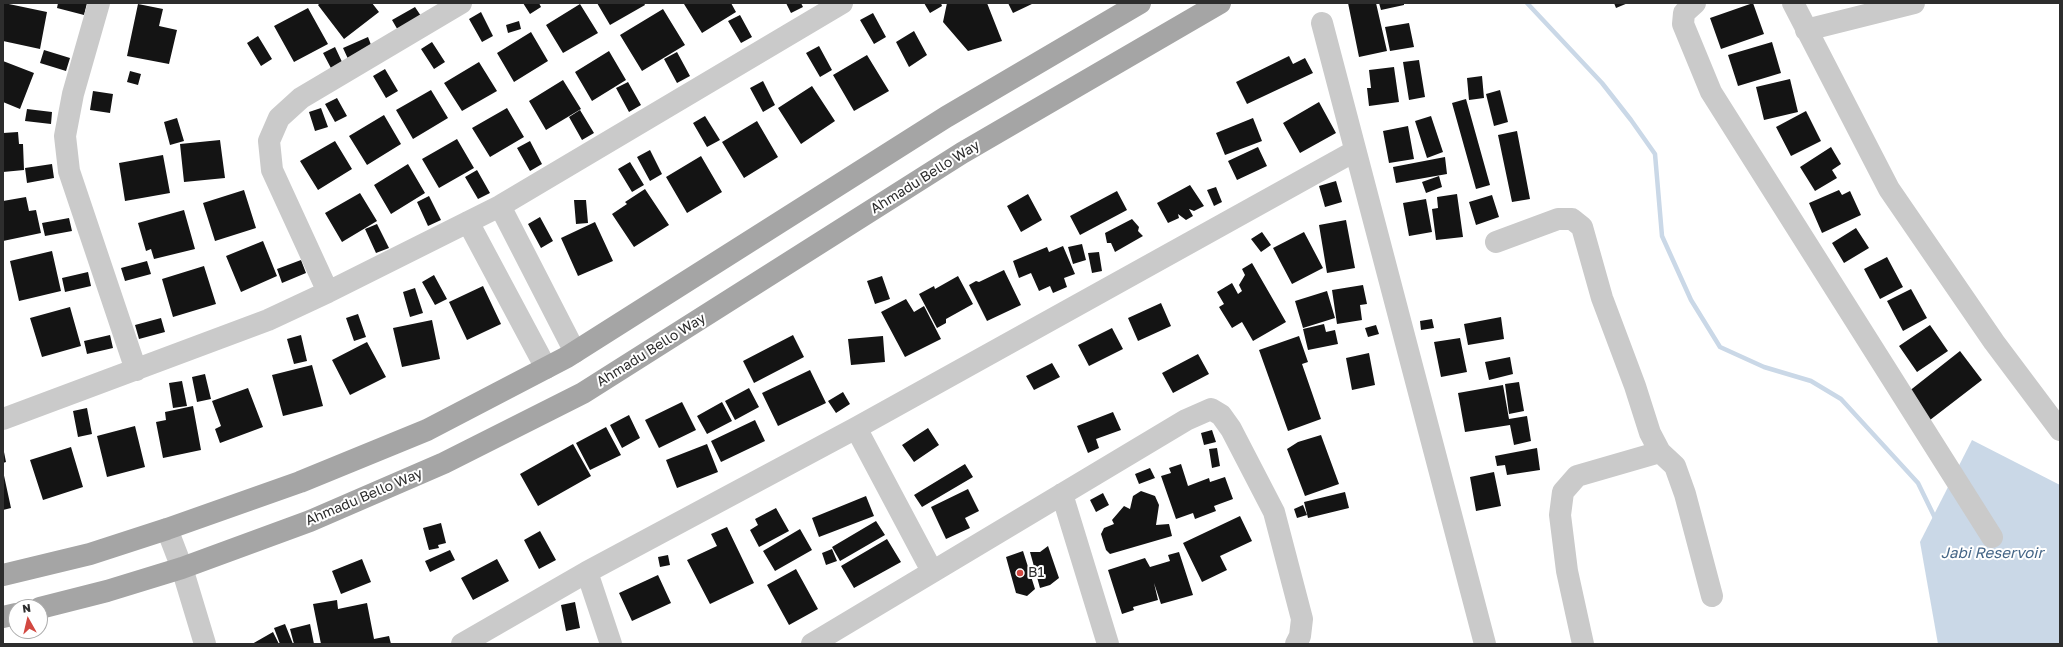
<!DOCTYPE html>
<html>
<head>
<meta charset="utf-8">
<style>
	body { margin:0 }
	#map { position:relative; width:2063px; height:647px; overflow:hidden; background:#fff; font-family:"Golos Text",sans-serif }
	canvas { display:block }
	.frame { position:absolute; inset:0; border:4px solid #2d2d2d; pointer-events:none }
	.north { position:absolute; left:8px; top:599px; width:40px; height:40px; box-sizing:border-box; background:#fff; border:1px solid #ababab; border-radius:50%; rotate:352deg; font-size:11px; font-weight:700; line-height:16px; text-align:center; color:#2d2d2d }
	.north::after { content:''; display:block; margin:auto; width:14px; height:18px; background:#d24841; clip-path:polygon(50% 0,100% 100%,50% 72%,0 100%) }
</style>
</head>
<body>
<div id="map">
<canvas width="2063" height="647"></canvas>
<div class="frame"></div>
<div class="north">N</div>
</div>
<script>
const ctx = document.querySelector('canvas').getContext('2d');
ctx.lineJoin = 'round';
function fillPath(path, color) { ctx.fillStyle = color; ctx.fill(path, 'evenodd'); }
const shape = rows => new Path2D(rows.map(r => 'M' + r).join(''));
function stroke(path, color, width, dash) { ctx.strokeStyle = color; ctx.lineWidth = width; ctx.lineCap = dash ? 'butt' : 'round'; ctx.setLineDash(dash || []); ctx.stroke(path); }
function label(font, color, halo, rows, align = 'center') {
  ctx.font = font + ' "Golos Text",sans-serif'; ctx.lineWidth = 4; ctx.setLineDash([]); ctx.textBaseline = 'middle'; ctx.strokeStyle = halo; ctx.fillStyle = color; for (const [text, x, y, turn = 0] of rows) {
    ctx.save(); ctx.translate(x, y); ctx.rotate((+turn || 0) * Math.PI / 180); ctx.textAlign = isNaN(turn) ? turn : align; if (halo) ctx.strokeText(text, 0, 0); ctx.fillText(text, 0, 0); ctx.restore();
  }
}
fillPath(shape([
	[1972,440,2060,485,2060,644,1938,644,1920,542]
]), '#cad8e7');
stroke(shape([
	[1527,3,1602,83,1631,120,1655,154,1662,236,1691,300,1720,347,1764,367,1811,381,1841,399,1918,483,1936,520]
]), '#cad8e7', 4.5);
fillPath(shape([
	[4,3,47,12,40,49,3,41],
	[58,3,87,3,84,15,57,8],
	[320,3,372,3,379,12,344,39,318,5],
	[523,3,539,3,541,7,530,14],
	[597,3,644,3,645,5,610,25],
	[686,3,731,3,736,12,702,33,684,4],
	[786,3,801,3,803,7,791,13],
	[924,3,941,3,942,6,930,13],
	[947,3,987,3,1002,41,968,51,943,22],
	[1008,3,1034,3,1013,13],
	[1348,3,1376,3,1387,51,1359,57],
	[1379,3,1404,3,1404,5,1381,10],
	[1614,3,1628,3,1616,8],
	[1753,3,1764,34,1721,49,1710,18],
	[138,4,163,9,159,26,177,30,169,64,127,56],
	[580,4,598,33,563,53,546,25],
	[415,7,423,19,399,32,392,20],
	[308,8,328,44,294,62,274,26],
	[663,9,685,45,642,71,620,35],
	[481,12,493,36,482,42,469,19],
	[873,13,886,37,874,44,860,20],
	[740,15,752,37,741,43,728,21],
	[519,21,521,29,508,33,506,25],
	[1409,23,1414,47,1390,51,1385,27],
	[914,31,927,55,909,67,896,42],
	[531,32,548,61,514,82,497,53],
	[258,36,272,59,261,66,247,43],
	[368,37,373,50,349,61,343,48],
	[432,42,445,62,434,69,421,49],
	[1772,42,1781,73,1738,86,1728,55],
	[819,46,832,70,820,77,806,53],
	[335,47,343,64,332,70,323,53],
	[44,50,70,58,66,71,40,63],
	[609,51,626,80,592,101,575,72],
	[677,52,690,76,677,83,664,59],
	[867,55,889,91,854,111,833,75],
	[1289,56,1293,64,1305,58,1313,73,1247,104,1236,82],
	[1419,60,1425,97,1409,100,1403,62],
	[3,61,34,73,20,109,3,102],
	[479,62,497,91,462,111,444,83],
	[1394,67,1399,102,1369,106,1367,88,1371,88,1369,70],
	[385,69,398,91,386,98,373,76],
	[130,71,141,74,138,85,127,82],
	[1482,76,1484,98,1469,100,1467,78],
	[1790,79,1798,112,1764,120,1756,87],
	[563,80,581,109,546,130,529,101],
	[763,81,775,105,763,112,750,88],
	[628,82,641,105,629,112,616,88],
	[812,86,835,121,801,144,778,108],
	[431,90,448,118,413,139,396,110],
	[1500,90,1508,122,1494,126,1486,94],
	[93,91,113,94,110,113,90,110],
	[337,98,347,116,335,122,325,104],
	[1466,99,1490,185,1476,189,1452,103],
	[1319,102,1336,133,1300,153,1283,123],
	[321,108,328,127,315,131,309,112],
	[507,108,524,137,490,157,472,128],
	[27,109,52,112,51,124,25,121],
	[580,110,594,133,582,140,569,117],
	[1806,111,1821,141,1791,156,1776,127],
	[384,115,401,144,367,165,349,136],
	[705,116,720,140,707,147,693,123],
	[1431,116,1443,152,1427,158,1415,121],
	[177,118,184,141,170,145,164,122],
	[1253,118,1262,141,1225,155,1216,133],
	[757,121,778,157,744,178,722,142],
	[1408,126,1414,159,1389,163,1383,131],
	[1517,131,1530,199,1512,202,1498,135],
	[18,132,19,144,23,144,24,170,3,172,3,133],
	[457,139,474,168,439,188,422,159],
	[220,140,225,178,184,182,180,144],
	[335,141,352,169,318,190,300,161],
	[530,141,542,164,530,171,517,148],
	[1258,147,1267,166,1237,180,1228,161],
	[1831,147,1841,164,1832,170,1837,178,1815,191,1800,167],
	[650,150,662,174,650,181,637,157],
	[163,155,170,193,125,201,119,163],
	[701,156,722,192,687,213,666,177],
	[1445,157,1447,174,1396,183,1393,167],
	[630,162,644,185,632,192,618,169],
	[52,164,54,178,27,183,25,168],
	[408,164,425,193,391,214,374,185],
	[477,170,490,193,478,199,465,177],
	[1439,176,1442,187,1426,193,1422,182],
	[1336,181,1342,202,1325,207,1319,186],
	[1190,185,1204,206,1194,211,1189,209,1193,216,1186,220,1178,214,1179,218,1168,223,1157,203],
	[1216,187,1222,202,1214,206,1207,190],
	[645,189,669,225,634,247,612,214,627,204,625,202],
	[244,190,256,228,215,241,203,203],
	[1839,190,1842,195,1850,191,1861,215,1822,233,1809,203],
	[1117,191,1127,210,1080,235,1070,216],
	[360,193,377,221,342,242,325,213],
	[1028,194,1042,220,1021,232,1007,206],
	[1457,194,1463,237,1436,240,1432,209,1438,208,1437,197],
	[1492,195,1499,217,1476,225,1469,202],
	[429,196,441,220,428,226,417,202],
	[26,197,29,211,36,210,41,233,3,241,3,201],
	[1426,199,1432,232,1409,236,1403,203],
	[574,200,586,200,588,223,576,224],
	[184,210,195,249,154,259,151,249,146,251,138,223],
	[540,217,553,241,541,248,528,224],
	[69,218,72,231,45,236,42,223],
	[1132,219,1139,227,1138,231,1143,236,1115,252,1111,243,1107,243,1105,233],
	[1346,220,1355,268,1327,273,1319,225],
	[595,222,613,261,578,276,561,238],
	[377,224,389,248,376,253,365,229],
	[1856,228,1869,248,1844,263,1832,243],
	[1262,232,1271,245,1261,252,1251,239],
	[1304,232,1323,268,1292,284,1273,248],
	[263,241,277,276,241,292,226,256],
	[1082,244,1086,260,1073,264,1068,247],
	[1063,246,1075,274,1064,278,1067,287,1053,293,1050,286,1039,291,1031,273,1019,278,1013,261,1047,247,1049,252],
	[52,251,61,291,19,301,10,261],
	[1099,252,1102,271,1092,273,1088,253],
	[1887,257,1903,287,1880,299,1864,269],
	[301,260,306,273,282,283,277,269],
	[147,261,151,274,125,281,121,268],
	[1252,263,1286,322,1253,341,1242,322,1232,328,1219,307,1224,304,1217,292,1232,283,1238,294,1242,291,1239,285,1245,275,1242,269],
	[204,266,216,304,173,317,162,279],
	[1004,270,1021,305,987,321,969,285,976,281,979,282],
	[88,272,91,286,65,292,62,278],
	[434,275,447,299,435,305,422,282],
	[882,276,890,299,875,304,867,281],
	[958,276,973,304,946,319,946,323,937,328,919,294,934,286,935,289],
	[1363,285,1367,304,1360,305,1362,320,1337,324,1332,290],
	[483,286,501,324,467,340,449,302],
	[415,288,423,313,410,317,403,292],
	[1911,289,1927,318,1903,331,1887,301],
	[1327,291,1335,318,1303,328,1295,301],
	[906,299,914,312,924,306,941,339,905,357,881,312],
	[1161,303,1171,326,1138,341,1128,318],
	[70,307,81,346,42,357,30,318],
	[358,314,366,337,354,341,346,318],
	[1501,317,1504,339,1468,345,1464,324],
	[161,318,165,332,139,339,135,325],
	[1432,319,1434,328,1421,330,1420,321],
	[432,320,440,359,402,367,393,328],
	[1324,324,1326,332,1335,330,1338,344,1308,350,1303,329],
	[1376,325,1379,334,1368,337,1365,328],
	[1930,325,1948,351,1917,372,1899,346],
	[1112,328,1123,349,1089,366,1078,345],
	[110,335,113,348,87,354,84,341],
	[301,335,307,361,294,364,287,339],
	[793,335,804,357,754,383,743,361],
	[883,336,885,362,851,365,848,339],
	[1299,336,1308,362,1302,364,1321,419,1288,431,1259,350],
	[1460,338,1467,372,1441,377,1434,342],
	[367,342,386,377,350,395,332,360],
	[1960,351,1982,380,1930,420,1908,392],
	[1369,353,1375,385,1352,390,1346,358],
	[1198,354,1209,374,1173,393,1162,373],
	[1510,357,1513,374,1489,380,1485,362],
	[1052,363,1060,377,1034,390,1026,376],
	[312,365,323,406,283,416,272,375],
	[810,370,826,403,778,426,762,393],
	[205,374,211,399,197,402,192,377],
	[182,381,187,406,173,408,169,383],
	[1519,382,1524,411,1509,414,1505,384],
	[1503,385,1509,419,1527,416,1531,441,1514,445,1510,425,1465,432,1458,393],
	[248,388,263,427,220,443,215,429,221,426,212,401],
	[749,388,759,407,735,420,725,401],
	[843,392,850,404,836,413,828,401],
	[682,402,696,430,659,448,645,420],
	[722,402,732,421,707,434,697,416],
	[193,406,201,450,163,458,156,422,166,420,165,412],
	[87,408,92,434,78,437,73,411],
	[1113,412,1121,430,1096,439,1099,448,1088,453,1077,426],
	[629,415,640,438,622,448,610,425],
	[755,420,765,441,721,462,711,441],
	[135,426,145,467,107,477,97,436],
	[606,427,621,455,590,470,576,443],
	[928,428,939,445,914,462,902,445],
	[1212,430,1216,442,1204,445,1201,433],
	[1321,435,1339,484,1305,496,1287,449,1298,442],
	[573,444,591,476,538,506,520,474],
	[707,444,718,472,677,488,666,460],
	[3,447,6,462,3,463],
	[71,447,83,487,43,500,30,460],
	[1217,448,1220,466,1212,468,1209,449],
	[1537,448,1540,470,1507,475,1505,465,1497,466,1495,456],
	[965,464,973,477,922,507,914,495],
	[1181,464,1188,486,1209,478,1210,482,1225,477,1233,499,1214,506,1216,511,1195,519,1193,513,1176,519,1161,476,1171,473,1169,468],
	[1150,468,1155,478,1139,484,1135,474],
	[3,471,11,508,3,510],
	[1494,472,1501,506,1476,511,1470,477],
	[968,489,979,511,965,518,970,528,946,539,931,507],
	[1141,491,1155,496,1159,505,1156,525,1169,524,1172,536,1110,554,1106,550,1101,534,1104,528,1114,524,1112,520,1124,506,1130,509,1133,496],
	[1345,492,1349,508,1308,518,1304,502],
	[1103,493,1109,505,1096,512,1090,500],
	[866,496,874,516,819,537,812,518],
	[1303,505,1307,515,1297,518,1294,509],
	[776,508,789,531,759,547,750,530,758,525,755,519],
	[1240,516,1252,541,1220,556,1227,570,1202,582,1183,543],
	[876,521,885,535,840,561,832,547],
	[441,523,446,543,438,545,439,548,429,550,423,528],
	[727,527,754,583,710,604,687,560,717,546,711,534],
	[800,529,812,550,775,571,763,551],
	[540,531,556,560,539,569,524,540],
	[887,539,901,562,854,588,841,566],
	[1048,546,1059,578,1050,585,1040,588,1030,552,1040,552],
	[832,549,837,561,826,565,822,553],
	[450,550,455,560,430,572,425,561],
	[1023,551,1035,589,1027,596,1016,593,1006,557],
	[1179,552,1193,595,1161,604,1154,583,1158,600,1133,607,1134,610,1122,614,1108,570,1145,558,1150,567,1170,561,1168,555],
	[668,555,670,565,660,567,658,557],
	[362,559,371,582,341,594,332,571],
	[497,559,509,581,473,600,461,578],
	[796,569,818,609,789,625,767,585],
	[658,575,671,603,632,621,619,593],
	[337,600,338,609,367,603,374,639,389,636,391,644,321,644,313,604],
	[575,602,580,628,566,631,561,605],
	[285,624,293,644,280,644,274,628],
	[310,624,314,644,294,644,290,629],
	[273,632,279,644,252,644]
]), '#141414');
stroke(shape([
	[99,3,73,94,65,136,69,171,136,370],
	[1695,3,1684,13,1683,24,1711,92,1992,537],
	[1793,3,1889,189,1994,342,2060,430],
	[1322,23,1485,644],
	[1806,30,1914,3],
	[500,206,575,352],
	[468,222,546,368],
	[1496,242,1558,219,1572,219,1582,227,1602,298,1635,386,1650,433,1660,452,1675,466,1685,494,1712,596],
	[328,292,272,170,269,141,279,118,301,98,461,3],
	[3,419,268,320,328,292,500,206,842,3],
	[856,428,932,571],
	[1062,494,1108,644],
	[167,529,182,568,205,644],
	[587,572,611,644],
	[462,644,587,572,856,428,1355,151],
	[812,644,1186,420,1211,409,1221,415,1231,429,1274,512,1302,619,1300,636,1296,644],
	[1583,644,1567,571,1560,515,1563,492,1577,476,1660,452]
]), '#cacaca', 22);
stroke(shape([
	[3,575,90,554,167,529,300,482,427,430,567,357,946,117,1140,3],
	[40,608,107,591,182,568,310,521,444,463,583,393,962,153,1220,3],
	[3,617,16,614]
]), '#a5a5a5', 22);
for (const [x, y, r, color] of [
	[1020,573,4,"#d24841"]
]) { const dot = new Path2D(); dot.arc(x, y, r, 0, 2 * Math.PI); ctx.fillStyle = color; ctx.fill(dot); stroke(dot, '#fff', 1.5); }
label('14px', '#2d2d2d', '#fff', [
	["Ahmadu Bello Way",925,177,-32],
	["Ahmadu Bello Way",651,350,-32],
	["Ahmadu Bello Way",364,497,-23]
]);
label('14px', '#2d2d2d', '#fff', [
	["B1",1028,573]
], 'left');
label('italic 15px', '#446586', '#fff', [
	["Jabi Reservoir",1992,553]
]);
</script>
</body>
</html>
